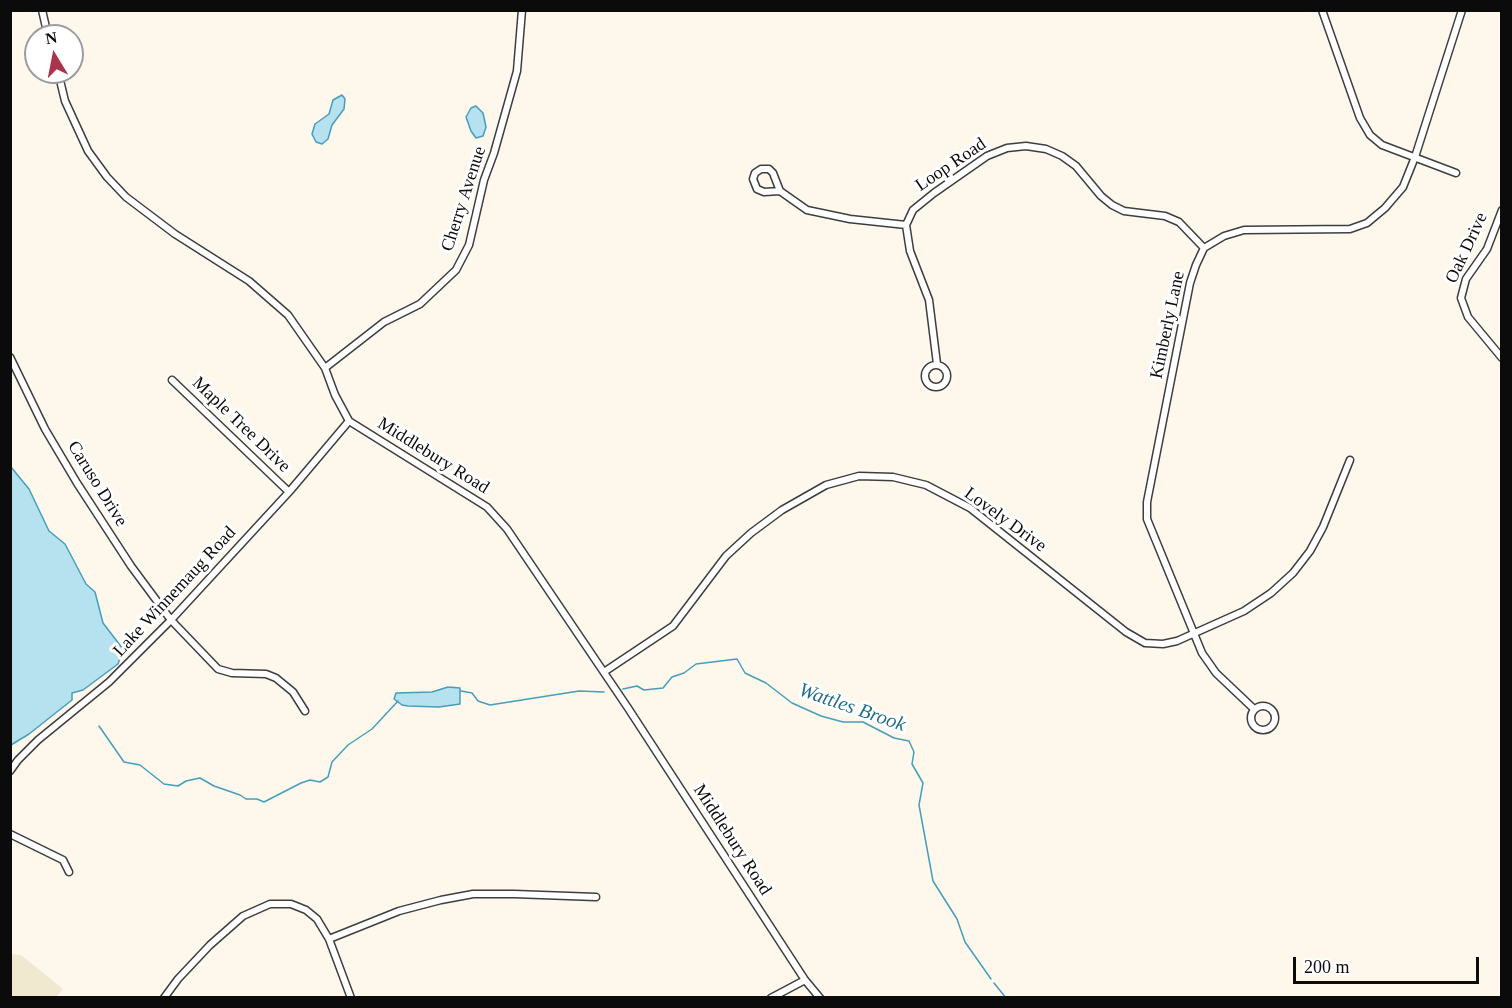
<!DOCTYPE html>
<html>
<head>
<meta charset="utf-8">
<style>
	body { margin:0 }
	#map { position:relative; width:1512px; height:1008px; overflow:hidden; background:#fdf7ec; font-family:"Times New Roman",serif }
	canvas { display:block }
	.frame { position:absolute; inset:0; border:12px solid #0b0b0b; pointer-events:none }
	.north { position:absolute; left:24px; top:24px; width:60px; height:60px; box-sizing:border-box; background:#fff; border:2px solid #9d9d9d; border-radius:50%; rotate:350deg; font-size:16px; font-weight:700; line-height:24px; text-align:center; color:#0b0b0b }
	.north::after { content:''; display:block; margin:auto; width:21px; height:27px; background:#aa344b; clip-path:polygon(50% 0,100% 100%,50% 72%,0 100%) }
	.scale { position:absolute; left:1293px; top:957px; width:186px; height:27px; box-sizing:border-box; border:3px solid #0b0b0b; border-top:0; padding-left:8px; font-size:18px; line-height:21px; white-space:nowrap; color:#0b0b0b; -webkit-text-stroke:4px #fff; paint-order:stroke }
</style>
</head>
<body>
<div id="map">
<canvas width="1512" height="1008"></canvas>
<div class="frame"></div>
<div class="north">N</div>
<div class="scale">200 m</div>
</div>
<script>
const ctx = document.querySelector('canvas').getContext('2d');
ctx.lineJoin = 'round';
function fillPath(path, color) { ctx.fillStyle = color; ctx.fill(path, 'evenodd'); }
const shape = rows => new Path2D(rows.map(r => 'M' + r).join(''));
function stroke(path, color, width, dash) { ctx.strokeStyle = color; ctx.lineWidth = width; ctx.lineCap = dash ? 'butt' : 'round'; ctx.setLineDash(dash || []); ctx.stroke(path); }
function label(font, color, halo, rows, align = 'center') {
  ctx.font = font + ' "Times New Roman",serif'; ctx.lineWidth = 6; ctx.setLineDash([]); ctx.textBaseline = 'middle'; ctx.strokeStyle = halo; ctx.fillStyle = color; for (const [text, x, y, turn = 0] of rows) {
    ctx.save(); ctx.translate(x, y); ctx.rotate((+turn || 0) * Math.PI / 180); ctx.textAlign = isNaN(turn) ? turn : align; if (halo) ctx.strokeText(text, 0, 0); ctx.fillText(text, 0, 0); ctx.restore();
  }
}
fillPath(shape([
	[11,954,21,955,63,989,56,997,11,997]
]), '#f0e8cf');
const water = shape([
	[342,95,345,99,344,109,332,125,328,139,322,144,316,142,312,134,315,124,329,114,333,100,342,95],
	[476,106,483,113,486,127,483,136,476,138,471,131,466,117,471,108,476,106],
	[11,467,29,489,49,531,65,544,86,584,95,592,103,623,123,649,118,664,83,690,72,693,72,700,29,734,11,745,11,467],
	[448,687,460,688,460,704,439,707,408,706,402,705,394,699,396,693,432,692,448,687]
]);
fillPath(water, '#b6e1ee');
stroke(water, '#469ebc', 1.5);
stroke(shape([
	[623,689,637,686,644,690,663,688,672,677,684,673,696,664,737,659,745,673,766,683,792,703,821,716,843,722,863,722,894,738,909,741,914,752,912,764,923,783,919,805,933,881,957,919,965,942,991,979],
	[461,691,472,693,478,701,490,705,579,691,604,692],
	[99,726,124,762,140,765,164,784,178,786,186,781,200,778,214,786,240,795,246,799,257,799,264,802,301,783,310,780,320,782,328,777,332,762,348,745,372,729,398,701],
	[994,983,1006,998],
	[1014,998,1026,998]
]), '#469ebc', 1.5);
const minor = shape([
	[42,10,48,36],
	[1322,10,1360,118,1370,135,1382,145,1456,173],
	[58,72,65,101,88,151,107,177,126,197,175,234,249,281,288,315,325,368,335,395,349,421,487,507,507,529,628,708,805,980,820,998],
	[780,191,764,192,757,189,753,179,755,173,761,169,769,169,773,173,780,191,807,210,850,219,906,225],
	[1502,210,1487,249,1466,279,1461,298,1468,317,1502,358],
	[10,357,45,429,77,483,131,566,171,620,218,669,232,673,266,674,276,678,293,692,305,711],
	[937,364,929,300,910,251,906,225,913,210,934,193,987,156,1007,148,1026,146,1046,149,1062,156,1076,166,1101,196,1112,205,1124,211,1165,216,1179,222,1204,248],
	'925 376a11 11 0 1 1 22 0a11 11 0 1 1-22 0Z',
	[325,368,384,322,420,304,456,270,469,245,484,180,494,153,517,71,522,10],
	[172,380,289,492],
	[604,672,673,626,726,556,751,533,782,510,826,485,859,476,893,477,926,485,970,508,1126,632,1145,643,1163,644,1177,641,1244,611,1271,593,1293,573,1310,551,1323,527,1350,460],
	'1251 718a12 12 0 1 1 24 0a12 12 0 1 1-24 0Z',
	[1254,709,1216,673,1202,653,1147,519,1147,502,1190,283,1196,265,1204,248,1224,236,1244,230,1350,229,1367,223,1385,208,1403,187,1415,157,1462,10],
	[10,771,18,760,38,740,109,682,171,620,289,492,349,421],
	[10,834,63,860,69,872],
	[329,939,399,911,441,900,473,894,514,894,596,897],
	[164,998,178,979,210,945,243,916,270,904,291,904,306,910,317,919,329,939,351,998],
	[771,998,805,980]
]);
stroke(minor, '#3e3e3e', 9);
stroke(minor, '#fff', 6);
label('18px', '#0b0b0b', '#fff', [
	["Loop Road",951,165,-34],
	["Cherry Avenue",464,199,-72],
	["Oak Drive",1467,248,-65],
	["Kimberly Lane",1168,325,-78],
	["Maple Tree Drive",241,425,44],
	["Middlebury Road",433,456,32],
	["Caruso Drive",97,484,58],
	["Lovely Drive",1005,520,36],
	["Lake Winnemaug Road",175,592,-47],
	["Middlebury Road",732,840,57]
]);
label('italic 20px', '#246e8d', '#fff', [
	["Wattles Brook",852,708,19]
]);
</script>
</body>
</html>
